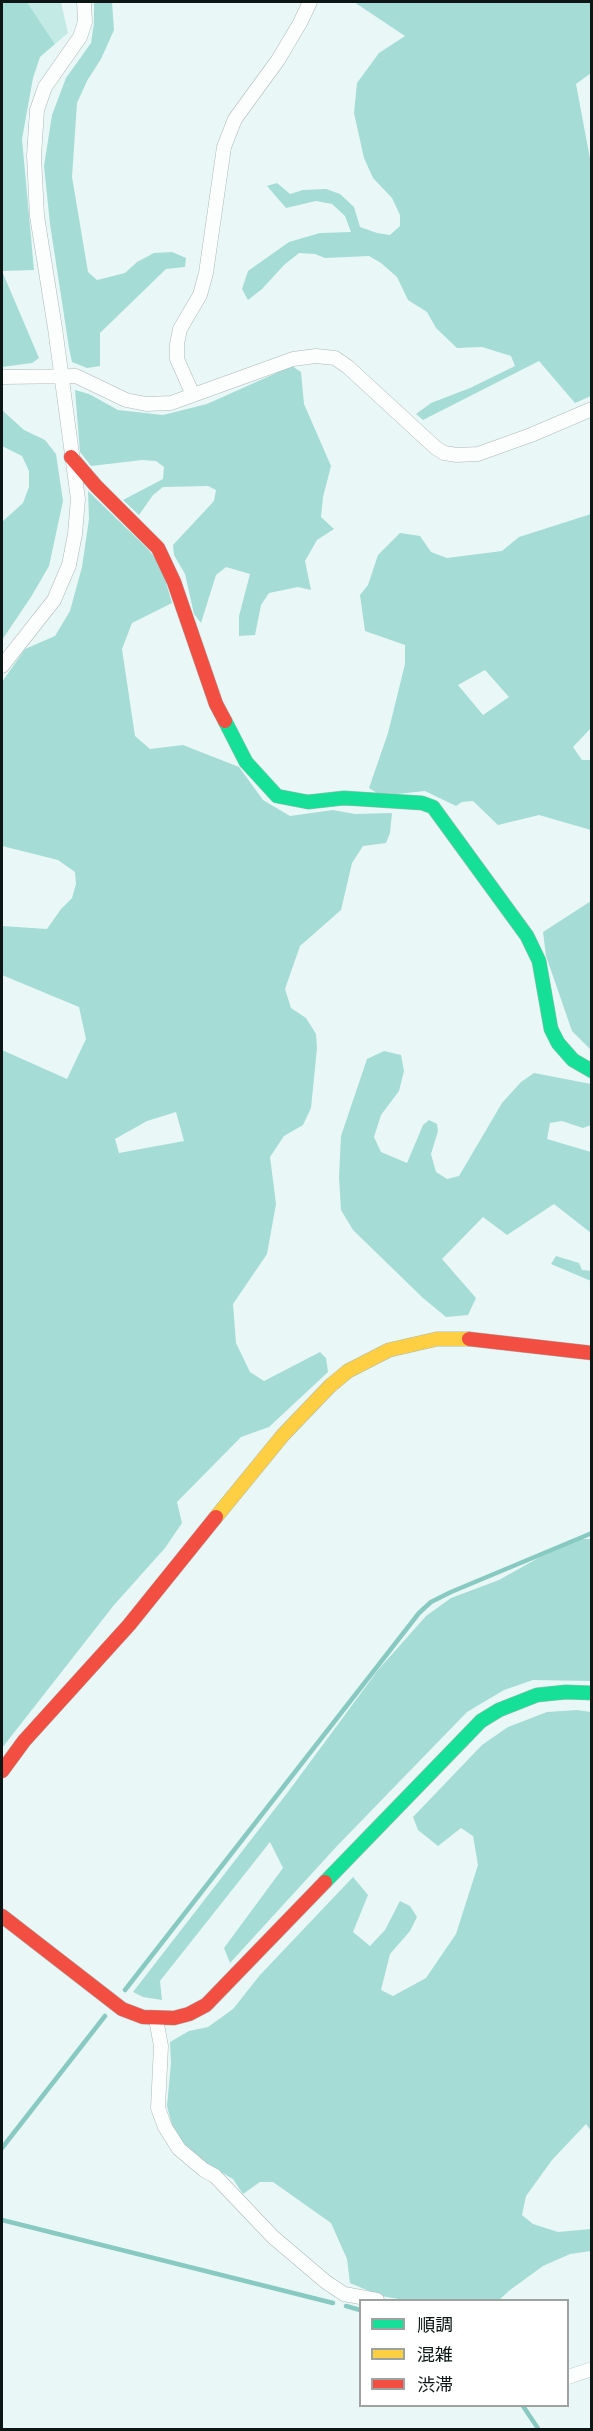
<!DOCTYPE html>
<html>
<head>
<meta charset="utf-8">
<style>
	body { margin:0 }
	#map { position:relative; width:593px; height:2431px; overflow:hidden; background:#e9f8f6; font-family:"Source Sans 3","Noto Sans JP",sans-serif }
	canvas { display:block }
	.frame { position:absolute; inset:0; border:3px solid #0c1615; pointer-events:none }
	.legend { position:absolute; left:359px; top:2299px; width:210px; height:108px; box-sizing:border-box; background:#fff; border:2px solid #9ea2a1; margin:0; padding:8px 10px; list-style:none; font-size:18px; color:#0c1615 }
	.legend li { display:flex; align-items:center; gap:12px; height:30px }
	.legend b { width:30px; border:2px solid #9ea2a1 }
</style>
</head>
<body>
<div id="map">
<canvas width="593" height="2431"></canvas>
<div class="frame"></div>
<ul class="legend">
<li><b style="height:8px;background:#16e098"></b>順調</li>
<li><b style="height:8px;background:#ffcf43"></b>混雑</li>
<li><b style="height:8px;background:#f24e42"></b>渋滞</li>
</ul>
</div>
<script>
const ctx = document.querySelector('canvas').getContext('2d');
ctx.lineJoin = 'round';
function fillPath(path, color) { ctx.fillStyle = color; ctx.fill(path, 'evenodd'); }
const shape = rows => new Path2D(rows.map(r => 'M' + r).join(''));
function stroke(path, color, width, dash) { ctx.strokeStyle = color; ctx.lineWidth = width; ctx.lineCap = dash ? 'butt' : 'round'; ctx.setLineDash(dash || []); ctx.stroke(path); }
fillPath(shape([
	[27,2,61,2,68,33,55,44]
]), '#c4eae5');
fillPath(shape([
	[2,2,27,2,55,44,40,57,33,78,22,139,34,270,2,271,39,358,32,363,2,367],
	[94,2,112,2,114,30,101,59,87,81,77,103,72,177,88,272,97,280,125,273,137,262,154,253,172,252,186,258,185,267,166,269,100,333,100,366,87,368,72,362,69,348,50,224,44,166,52,115,66,78,91,43,94,23],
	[354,2,591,2,591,73,576,84,591,164,591,396,575,403,539,361,423,420,416,414,431,403,470,388,515,366,511,356,482,347,457,348,436,328,427,312,408,300,397,277,381,263,369,256,325,258,315,254,299,253,284,265,262,289,248,300,242,289,248,271,289,242,320,233,351,232,345,216,332,204,316,201,286,208,267,186,277,183,290,194,303,190,326,189,340,194,354,207,360,227,377,233,390,235,400,226,400,215,392,198,373,178,364,158,354,113,357,83,379,53,405,36],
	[292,366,301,372,304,404,331,466,323,497,321,517,334,529,317,540,305,561,311,590,298,587,269,593,261,605,255,635,239,636,239,616,250,574,226,567,216,575,201,623,194,614,185,574,174,555,173,545,214,501,216,490,208,486,163,487,153,495,139,515,123,500,163,479,164,467,156,461,142,460,91,466,80,452,75,390,89,394,118,410,163,415,207,404],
	[2,410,24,430,45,440,56,454,63,501,49,566,31,597,2,640,2,522,23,503,29,487,29,471,22,456,2,446],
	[88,491,148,549,161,566,172,603,132,623,122,649,135,736,150,749,183,745,239,767,263,800,290,816,333,810,355,814,392,813,390,833,386,843,363,846,352,863,341,910,300,946,285,989,291,1008,306,1018,316,1034,317,1048,311,1108,303,1125,284,1136,270,1157,276,1204,267,1254,233,1304,236,1343,250,1372,264,1381,320,1352,326,1358,328,1372,269,1427,241,1437,177,1502,182,1523,165,1548,114,1605,2,1748,2,1050,67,1079,86,1039,79,1007,2,975,2,926,47,929,61,909,72,898,76,884,75,872,58,860,2,846,2,682,25,649,55,636,70,611,82,567,89,519],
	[176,1112,184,1141,119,1153,115,1139,147,1121],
	[591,514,591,728,573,747,582,760,591,760,591,830,539,815,498,825,473,801,462,802,456,806,425,791,397,794,377,793,369,788,388,733,405,664,405,645,365,631,360,595,368,585,378,555,400,533,420,536,431,552,447,558,502,551,519,537],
	[485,670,509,697,483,715,458,685],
	[591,901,591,1050,572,1031,546,956,543,932],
	[384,1051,401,1055,404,1071,399,1091,381,1115,374,1137,381,1152,407,1163,423,1125,429,1120,437,1124,438,1131,431,1154,436,1172,447,1179,459,1176,502,1103,521,1082,534,1073,591,1084,591,1125,583,1128,562,1121,550,1123,547,1139,591,1152,591,1233,554,1204,507,1235,483,1217,442,1259,476,1298,468,1315,446,1317,423,1298,353,1230,341,1210,339,1177,341,1136,367,1059],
	[556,1256,579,1263,582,1270,591,1271,591,1281,551,1264],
	[572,1539,591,1539,591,1681,533,1680,504,1690,467,1712,337,1846,230,1963,224,1948,283,1868,270,1842,160,1981,162,2000,143,1997,133,1992,288,1792,378,1670,426,1616,451,1598,499,1580],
	[577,1710,591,1712,591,2131,586,2124,552,2160,526,2196,522,2215,533,2224,558,2232,591,2229,591,2251,570,2254,543,2266,510,2290,499,2300,405,2300,381,2296,350,2283,347,2259,331,2223,273,2182,260,2182,243,2194,233,2179,200,2160,182,2143,172,2125,167,2106,171,2063,170,2042,189,2031,208,2027,233,2009,260,1975,353,1877,368,1895,353,1932,370,1946,385,1930,400,1901,410,1906,417,1917,410,1931,390,1954,381,1990,393,1996,426,1978,456,1934,478,1865,473,1836,461,1828,438,1846,418,1830,413,1817,482,1745,508,1727,547,1712]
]), '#a5dcd6');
stroke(shape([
	[125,1990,419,1613,431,1602,451,1592,592,1533],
	[2,2148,105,2016],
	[2,2220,333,2303],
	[346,2306,360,2310],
	[523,2406,539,2430]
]), '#88cac2', 4.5);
const street = shape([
	[2,377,76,376,126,400,146,404,171,403,293,359,316,356,335,358,348,367,436,448,444,453,457,455,478,454,531,435,592,409],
	[193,395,177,359,177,344,180,329,200,295,206,273,224,147,235,119,278,60,300,23,310,2],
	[2,666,54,600,69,565,75,534,78,499,55,328,37,216,34,156,37,110,45,87,80,37,85,22,84,2],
	[156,2019,161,2046,158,2108,165,2127,179,2149,204,2170,215,2176,273,2237,326,2282,344,2294,377,2300],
	[568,2377,592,2369]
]);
const fast = shape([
	[225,721,246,762,277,796,308,802,344,798,422,803,433,807,527,936,539,961,551,1029,558,1043,573,1060,592,1071],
	[325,1882,481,1721,499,1710,537,1695,566,1692,592,1693]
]);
const slow = shape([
	[216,1517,283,1435,330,1386,348,1371,389,1350,437,1339,469,1339]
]);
const jam = shape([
	[71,457,96,486,158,548,174,582,216,704,225,721],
	[469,1339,592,1353],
	[2,1771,24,1741,129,1625,216,1517],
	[2,1916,122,2009,143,2017,174,2018,189,2014,206,2005,325,1882]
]);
stroke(street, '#acb8b6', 15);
stroke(fast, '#acb8b6', 15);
stroke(slow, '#acb8b6', 15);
stroke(jam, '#acb8b6', 15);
stroke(street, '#fcfefe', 14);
stroke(fast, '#16e098', 14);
stroke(slow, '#ffcf43', 14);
stroke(jam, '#f24e42', 14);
</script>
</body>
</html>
